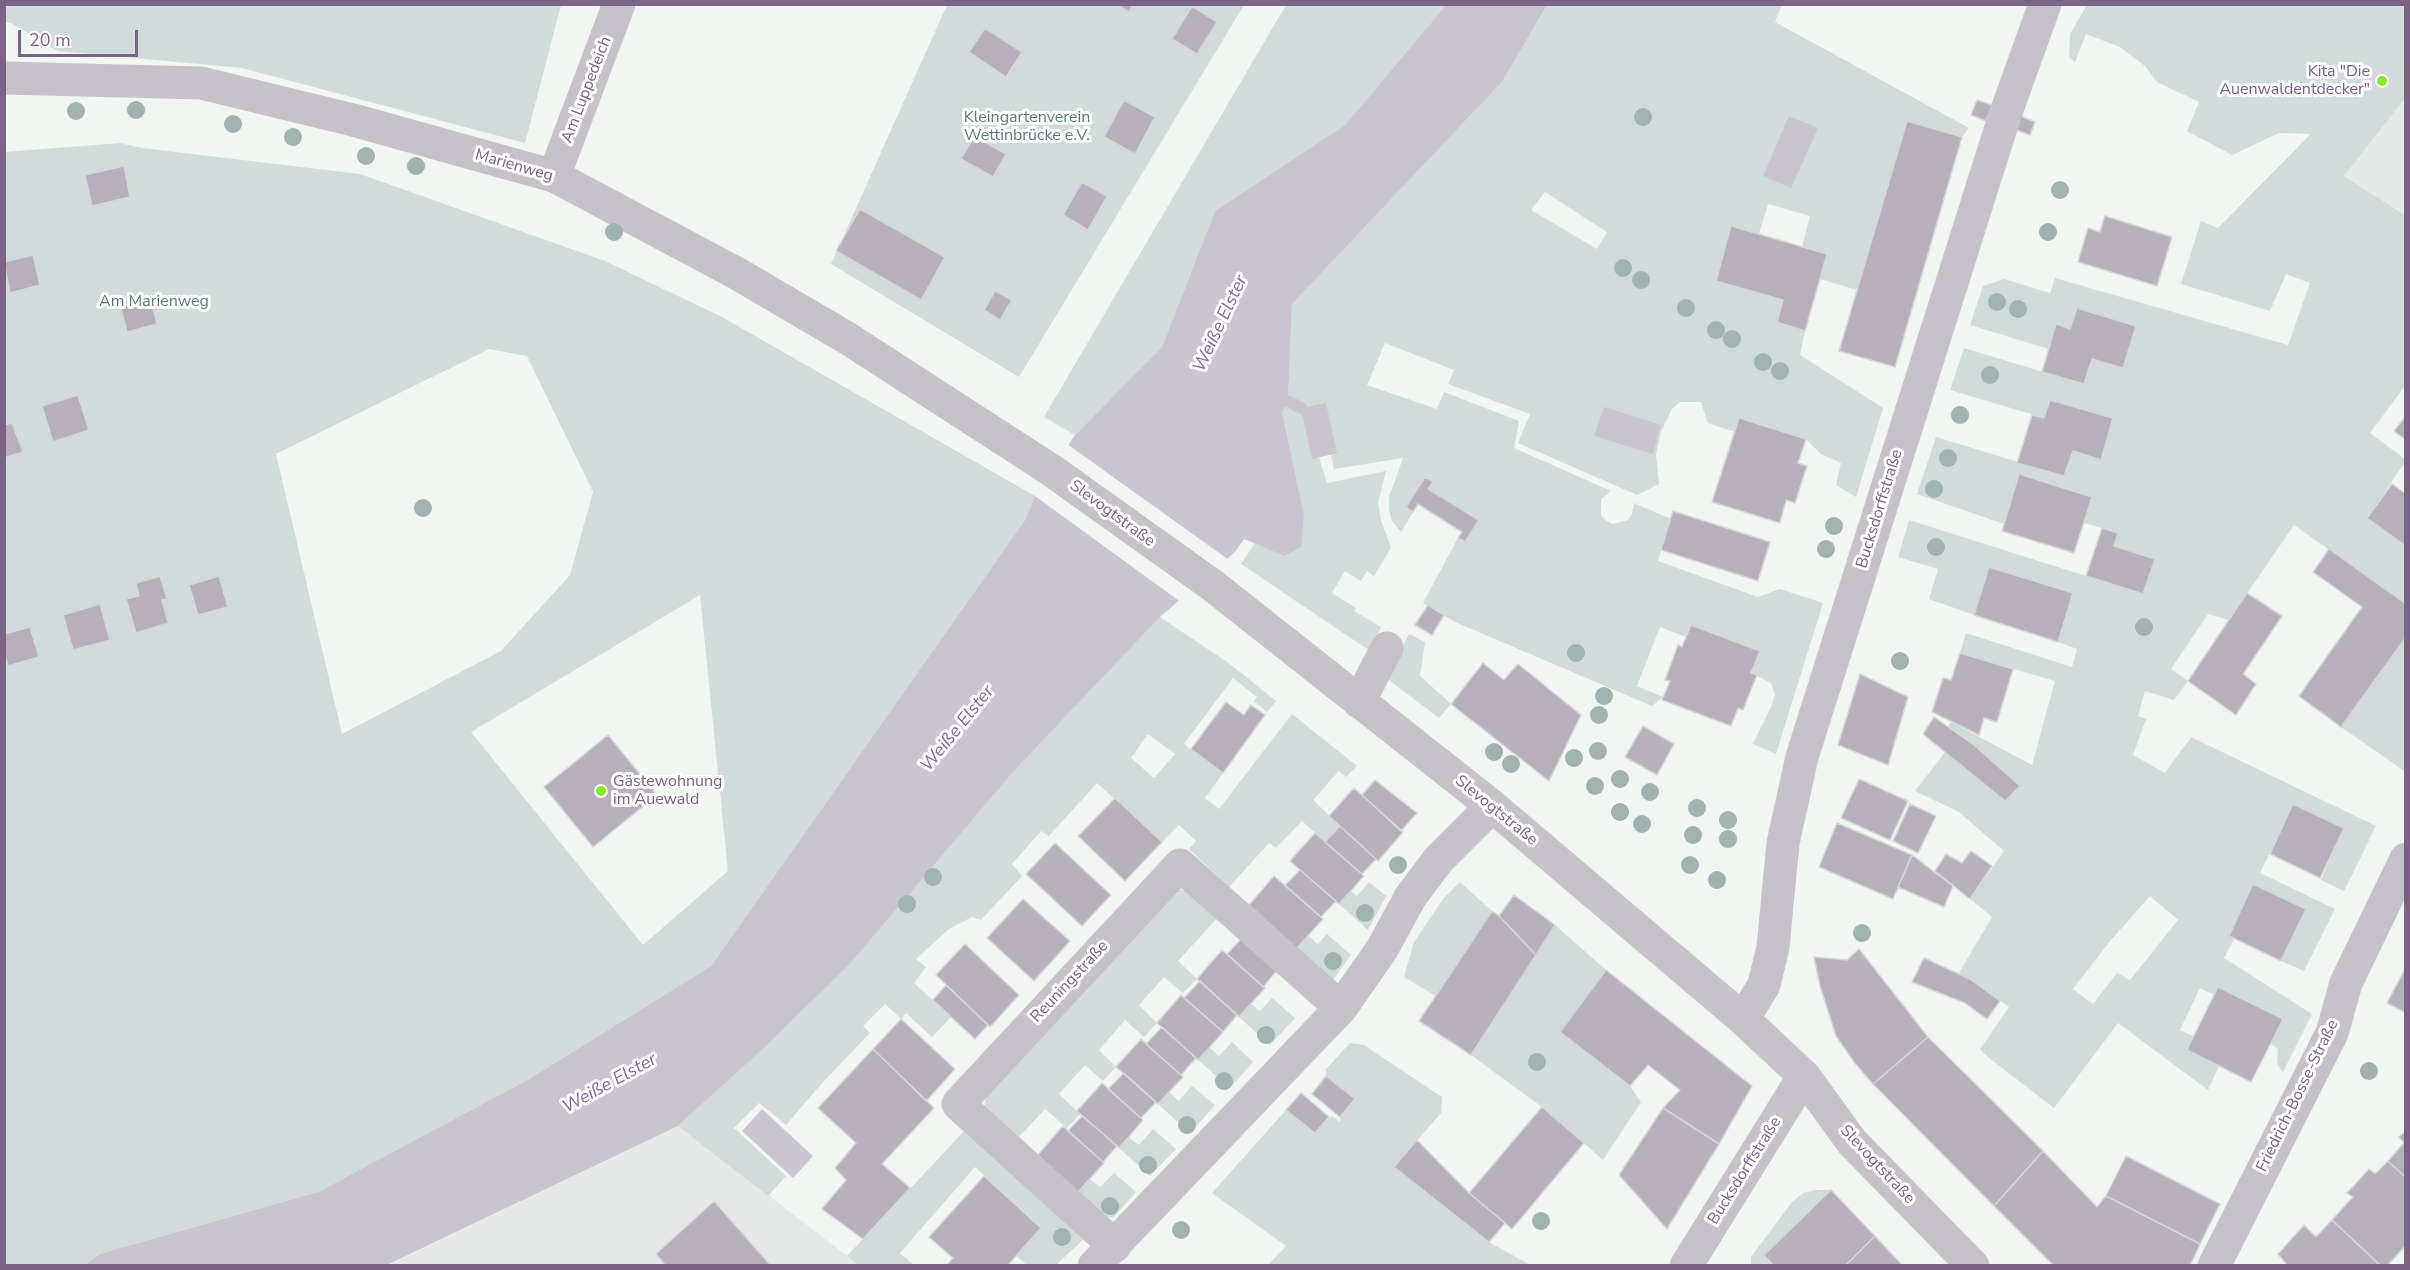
<!DOCTYPE html>
<html>
<head>
<meta charset="utf-8">
<style>
	body { margin:0 }
	#map { position:relative; width:2410px; height:1270px; overflow:hidden; background:#f1f6f2; font-family:"Nunito Sans",sans-serif }
	canvas { display:block }
	.frame { position:absolute; inset:0; border:6px solid #7a6384; pointer-events:none }
	.scale { position:absolute; left:18px; top:30px; width:120px; height:27px; box-sizing:border-box; border:3px solid #7a6384; border-top:0; padding-left:8px; font-size:18px; line-height:21px; white-space:nowrap; color:#7a6384; -webkit-text-stroke:4px #fff; paint-order:stroke }
</style>
</head>
<body>
<div id="map">
<canvas width="2410" height="1270"></canvas>
<div class="frame"></div>
<div class="scale">20 m</div>
</div>
<script>
const ctx = document.querySelector('canvas').getContext('2d');
ctx.lineJoin = 'round';
function fillPath(path, color) { ctx.fillStyle = color; ctx.fill(path, 'evenodd'); }
const shape = rows => new Path2D(rows.map(r => 'M' + r).join(''));
function stroke(path, color, width, dash) { ctx.strokeStyle = color; ctx.lineWidth = width; ctx.lineCap = dash ? 'butt' : 'round'; ctx.setLineDash(dash || []); ctx.stroke(path); }
function label(font, color, halo, rows, align = 'center') {
  ctx.font = font + ' "Nunito Sans",sans-serif'; ctx.lineWidth = 6; ctx.setLineDash([]); ctx.textBaseline = 'middle'; ctx.strokeStyle = halo; ctx.fillStyle = color; for (const [text, x, y, turn = 0] of rows) {
    ctx.save(); ctx.translate(x, y); ctx.rotate((+turn || 0) * Math.PI / 180); ctx.textAlign = isNaN(turn) ? turn : align; if (halo) ctx.strokeText(text, 0, 0); ctx.fillText(text, 0, 0); ctx.restore();
  }
}
fillPath(shape([
	[2405,28,2405,215,2298,147],
	[678,1126,859,1265,387,1266]
]), '#e6e8e8');
fillPath(shape([
	[5,4,561,4,561,5,525,143,242,68,58,51,11,23,5,22],
	[947,5,1244,5,1019,377,831,264],
	[1286,5,1446,5,1345,125,1215,211,1162,347,1075,435,1044,417],
	[1547,5,1782,5,1775,22,1969,128,1962,137,1907,121,1857,290,1820,279,1827,254,1802,246,1810,216,1768,204,1759,234,1716,281,1783,300,1777,322,1805,331,1800,355,1883,408,1856,497,1836,485,1841,463,1821,454,1806,439,1739,418,1735,432,1708,423,1701,402,1680,402,1672,409,1661,432,1656,455,1659,484,1637,495,1518,443,1530,414,1448,384,1454,370,1385,343,1367,385,1437,409,1444,392,1519,421,1514,448,1611,491,1601,499,1601,515,1605,520,1613,524,1628,520,1632,514,1634,503,1671,519,1658,561,1758,597,1780,589,1823,603,1776,754,1753,744,1771,707,1775,694,1771,683,1751,673,1759,651,1691,625,1686,637,1660,627,1637,686,1663,697,1652,706,1455,622,1423,603,1458,538,1466,542,1478,520,1428,489,1433,482,1425,477,1406,507,1413,512,1401,532,1392,521,1389,510,1389,497,1403,458,1334,469,1331,454,1337,453,1312,459,1319,457,1327,483,1386,471,1378,503,1381,520,1391,548,1374,576,1367,571,1361,581,1345,571,1332,593,1356,608,1354,611,1381,627,1370,651,1241,564,1255,543,1284,556,1304,514,1282,412,1288,401,1292,304,1502,82],
	[1545,192,1607,232,1597,249,1531,210],
	[2087,5,2405,5,2405,98,2344,176,2405,215,2405,386,2370,433,2405,459,2405,462,2368,517,2405,546,2405,604,2294,525,2229,620,2208,614,2171,669,2188,681,2174,700,2145,691,2138,716,2146,719,2133,755,2165,773,2191,737,2376,826,2344,891,2321,880,2343,828,2293,805,2260,873,2335,909,2304,971,2281,961,2306,910,2253,884,2229,936,2234,939,2224,958,2312,1014,2283,1072,2277,1064,2278,1049,2270,1043,2282,1019,2218,987,2214,995,2200,988,2180,1030,2193,1036,2187,1050,2219,1066,2208,1090,2118,1023,2054,1108,1989,1058,1980,1049,2009,1007,1970,979,1959,973,1992,917,1970,899,2004,851,1959,812,1915,791,1946,751,2005,801,2019,786,1974,745,1948,726,1951,722,2032,765,2055,681,1960,653,1966,633,2072,667,2077,649,2058,642,2073,593,1990,567,1974,615,1929,599,1938,569,1898,557,1909,520,2143,594,2154,559,2114,546,2118,533,2084,523,2092,496,2019,474,2004,524,1917,494,1936,437,2064,476,2073,451,2100,460,2050,400,2044,418,1950,390,1964,348,2083,384,2092,359,2123,368,2135,326,2077,308,2070,329,2057,325,2049,349,1970,325,1983,286,2004,279,2050,293,2055,278,2288,345,2310,283,2286,274,2270,311,2181,284,2201,221,2218,228,2311,134,2279,133,2232,155,2187,131,2199,102,2157,82,2145,66,2120,47,2086,34,2075,62,2069,57,2070,34],
	[2150,896,2178,920,2130,980,2117,973,2093,1004,2073,989,2110,941],
	[120,143,142,148,360,174,605,261,722,317,1035,496,1025,520,711,966,529,1079,318,1192,99,1254,83,1265,5,1266,5,152],
	[489,349,527,356,593,492,570,575,501,651,342,734,276,454],
	[700,595,728,871,643,945,471,732],
	[1160,617,1230,664,1276,701,1267,712,1254,701,1257,697,1233,678,1184,744,1223,773,1205,798,1219,809,1292,714,1357,766,1346,777,1339,771,1313,800,1340,826,1325,842,1302,821,1276,848,1269,843,1229,887,1189,849,1196,841,1179,825,1162,842,1097,783,1049,836,1041,831,1012,864,1022,876,981,920,972,917,949,929,916,959,926,967,914,983,951,1017,932,1037,906,1013,901,1019,885,1004,863,1026,870,1033,822,1083,786,1125,759,1103,734,1128,786,1176,768,1196,678,1126,765,1047,849,965,1014,771],
	[1148,734,1175,754,1154,778,1131,758],
	[1409,634,1425,642,1420,676,1451,704,1439,718,1390,681,1388,675],
	[2405,637,2406,765,2403,770,2341,727],
	[1369,882,1386,896,1368,930,1339,904,1351,891,1357,896],
	[1460,882,1492,911,1463,959,1436,996,1404,977,1414,942,1443,899],
	[1176,890,1190,890,1219,916,1178,961,1197,979,1183,993,1164,977,1139,1005,1157,1023,1144,1037,1125,1020,1099,1050,1116,1067,1103,1081,1085,1065,1059,1094,1080,1114,1067,1128,1045,1109,1017,1139,984,1110,986,1097],
	[1555,925,1606,970,1561,1032,1630,1086,1641,1102,1603,1160,1542,1107,1471,1055],
	[1327,934,1351,955,1332,981,1296,949,1308,936,1318,944],
	[1272,998,1295,1018,1270,1045,1239,1017,1251,1004,1260,1011],
	[1232,1042,1253,1062,1230,1088,1198,1060,1209,1047,1219,1056],
	[1350,1043,1364,1045,1442,1097,1441,1113,1394,1167,1489,1242,1530,1265,1268,1265,1286,1246,1212,1193,1286,1110,1314,1133,1332,1116,1340,1122,1341,1116,1354,1099,1326,1076,1326,1069],
	[1192,1086,1215,1105,1190,1133,1158,1104,1169,1092,1179,1101],
	[967,1128,1087,1236,1056,1265,1027,1265,1016,1256,1041,1227,975,1167,900,1253,914,1265,859,1265,847,1256],
	[1153,1129,1176,1149,1150,1176,1119,1148,1128,1137,1139,1145],
	[1114,1173,1136,1192,1113,1218,1105,1216,1078,1192,1090,1179,1100,1187],
	[1816,1190,1831,1190,1764,1255,1774,1265,1751,1266,1751,1257,1792,1202,1803,1193]
]), '#d0dbda');
fillPath(shape([
	[1446,5,1547,5,1502,82,1292,304,1288,401,1282,412,1304,514,1301,547,1284,556,1244,539,1235,552,1160,617,1014,771,849,965,765,1047,678,1126,387,1265,83,1266,99,1254,318,1192,529,1079,711,966,1025,520,1035,496,1075,435,1162,347,1215,211,1345,125],
	[1789,116,1818,128,1791,188,1763,176],
	[1326,403,1337,453,1312,459,1301,408],
	[1604,407,1661,425,1653,454,1594,436],
	[762,1109,813,1156,793,1178,742,1131]
]), '#cbc5d1');
fillPath(shape([
	[1067,444,1229,560,1227,563,1182,603,1035,496]
]), '#f1f6f2');
stroke(shape([
	[1288,401,1301,408]
]), '#cbc5d1', 12);
const building = shape([
	[1115,4,1133,4,1129,12,1115,4],
	[1192,6,1217,22,1197,54,1172,39,1192,6],
	[985,28,1022,52,1006,77,969,52,985,28],
	[1124,100,1155,117,1135,154,1104,137,1124,100],
	[1977,100,1992,105,1986,121,1971,115,1977,100],
	[2021,116,2035,122,2030,135,2016,130,2021,116],
	[1907,121,1962,137,1895,367,1839,351,1907,121],
	[974,136,1006,154,993,177,961,159,974,136],
	[124,166,130,197,92,206,85,175,124,166],
	[1082,182,1107,196,1088,230,1063,215,1082,182],
	[860,209,945,257,921,300,836,251,860,209],
	[2105,216,2172,237,2157,286,2078,262,2088,228,2100,232,2105,216],
	[1731,226,1827,254,1805,331,1777,322,1783,300,1716,281,1731,226],
	[33,255,40,285,10,293,4,262,33,255],
	[995,291,1012,300,1000,320,984,310,995,291],
	[150,294,157,324,127,332,119,301,150,294],
	[2077,308,2136,326,2123,368,2092,359,2084,384,2042,372,2056,324,2070,329,2077,308],
	[78,395,89,430,53,442,42,406,78,395],
	[2050,400,2113,418,2101,460,2073,451,2064,476,2017,463,2032,415,2044,418,2050,400],
	[2406,416,2406,440,2394,431,2406,416],
	[1739,418,1806,439,1798,463,1807,466,1795,503,1786,500,1780,523,1712,502,1739,418],
	[12,423,23,452,4,458,4,425,12,423],
	[2019,474,2092,497,2074,553,2002,531,2019,474],
	[1425,477,1433,482,1428,489,1479,520,1465,542,1458,538,1462,532,1418,504,1413,512,1406,507,1425,477],
	[2392,484,2406,494,2406,546,2367,518,2392,484],
	[1673,511,1770,542,1758,581,1661,550,1673,511],
	[2102,528,2118,533,2114,546,2155,559,2143,594,2086,576,2102,528],
	[2329,549,2406,604,2406,637,2341,727,2299,696,2362,607,2313,572,2329,549],
	[1989,567,2073,593,2058,642,1974,615,1989,567],
	[160,576,167,599,162,600,168,623,136,633,126,599,139,596,136,583,160,576],
	[219,576,228,607,198,615,189,585,219,576],
	[2247,593,2282,616,2243,674,2256,684,2236,715,2188,681,2247,593],
	[100,604,110,640,73,650,63,615,100,604],
	[1428,605,1444,615,1432,635,1415,625,1428,605],
	[1691,625,1760,651,1751,673,1757,675,1743,710,1738,708,1731,726,1662,700,1670,681,1665,680,1678,645,1682,647,1691,625],
	[30,627,39,657,8,666,4,653,4,634,30,627],
	[1960,653,2013,669,1997,722,1984,718,1979,735,1932,712,1943,678,1951,680,1960,653],
	[1483,663,1504,680,1518,664,1581,715,1549,781,1451,704,1483,663],
	[1860,674,1908,697,1888,765,1838,745,1860,674],
	[1226,702,1244,715,1251,705,1265,715,1223,773,1191,749,1226,702],
	[1934,717,1974,745,2020,786,2005,801,1923,734,1934,717],
	[1643,726,1674,744,1657,775,1625,757,1643,726],
	[608,735,657,795,593,847,544,787,608,735],
	[1859,779,1908,801,1890,840,1841,818,1859,779],
	[1375,780,1417,813,1401,831,1362,795,1375,780],
	[1354,788,1403,832,1378,861,1329,816,1354,788],
	[1115,798,1162,842,1125,881,1078,836,1115,798],
	[1910,804,1936,816,1918,853,1893,841,1910,804],
	[2293,804,2344,828,2320,878,2270,854,2293,804],
	[1837,823,1912,855,1893,899,1819,867,1837,823],
	[1340,826,1376,859,1362,874,1325,842,1340,826],
	[1315,833,1364,876,1339,904,1290,861,1315,833],
	[1055,843,1111,895,1082,926,1026,874,1055,843],
	[1971,851,1992,866,1970,899,1935,871,1946,854,1962,863,1971,851],
	[1912,855,1953,886,1944,907,1898,887,1912,855],
	[1300,870,1336,901,1321,917,1285,885,1300,870],
	[1274,876,1323,919,1296,949,1249,905,1274,876],
	[2253,884,2306,909,2281,961,2229,936,2253,884],
	[1514,895,1555,925,1536,955,1499,916,1514,895],
	[1023,899,1070,941,1034,981,987,938,1023,899],
	[1492,911,1499,916,1536,955,1471,1055,1419,1021,1492,911],
	[1243,937,1278,969,1263,987,1227,954,1243,937],
	[965,944,1019,995,990,1027,936,975,965,944],
	[1859,949,1928,1037,1873,1084,1854,1062,1836,1036,1820,986,1814,957,1847,960,1859,949],
	[1222,950,1265,988,1239,1017,1197,979,1222,950],
	[1924,958,1970,979,2000,1001,1987,1019,1965,1003,1912,982,1924,958],
	[1606,970,1752,1086,1719,1144,1663,1108,1680,1090,1648,1065,1630,1086,1560,1032,1606,970],
	[2404,971,2406,971,2406,1013,2387,1003,2404,971],
	[1200,981,1237,1015,1223,1032,1184,998,1200,981],
	[946,985,988,1025,975,1039,933,1000,946,985],
	[2218,987,2283,1019,2251,1082,2187,1050,2218,987],
	[1181,995,1223,1032,1198,1060,1157,1023,1181,995],
	[901,1019,955,1069,926,1101,873,1049,901,1019],
	[1162,1027,1196,1058,1181,1075,1146,1044,1162,1027],
	[1928,1037,2043,1151,1994,1206,1873,1084,1928,1037],
	[1141,1039,1183,1077,1158,1104,1116,1067,1141,1039],
	[873,1049,934,1108,882,1164,910,1188,863,1239,822,1209,846,1180,835,1168,856,1143,818,1108,873,1049],
	[1124,1073,1156,1102,1141,1118,1108,1089,1124,1073],
	[1326,1076,1355,1099,1340,1117,1312,1094,1326,1076],
	[1102,1083,1143,1120,1119,1148,1077,1111,1102,1083],
	[1301,1093,1329,1117,1315,1133,1286,1110,1301,1093],
	[1542,1107,1584,1143,1512,1229,1469,1193,1542,1107],
	[1663,1108,1719,1144,1667,1229,1619,1175,1663,1108],
	[1082,1116,1117,1146,1103,1162,1068,1131,1082,1116],
	[1063,1126,1104,1163,1078,1192,1037,1156,1063,1126],
	[2406,1130,2406,1178,2388,1161,2404,1143,2399,1137,2406,1130],
	[1417,1140,1469,1193,1505,1223,1489,1242,1394,1167,1417,1140],
	[2043,1151,2097,1207,2106,1196,2200,1244,2190,1266,2054,1266,1994,1206,2043,1151],
	[2126,1156,2220,1204,2200,1244,2106,1196,2126,1156],
	[2388,1161,2406,1178,2406,1245,2387,1266,2381,1266,2332,1220,2353,1197,2347,1193,2369,1169,2375,1174,2388,1161],
	[984,1176,1041,1228,1007,1266,946,1266,953,1258,929,1237,984,1176],
	[1831,1190,1875,1236,1845,1266,1774,1266,1764,1255,1831,1190],
	[714,1201,771,1266,666,1266,656,1254,714,1201],
	[2332,1220,2381,1266,2288,1266,2278,1254,2304,1225,2316,1237,2332,1220],
	[1875,1236,1903,1266,1845,1266,1875,1236]
]);
fillPath(building, '#b7b0bc');
stroke(building, '#d4d7d5', 1.5);
stroke(shape([
	[4,78,201,83,353,120,554,176,738,274,847,338,1051,470,1212,585,1492,806,1743,1019,1804,1076,1852,1142,1973,1266],
	[554,176,619,4],
	[1359,702,1387,648],
	[1743,1019,1764,985,1773,947,1783,843,1802,757,2004,118,2045,4],
	[1115,1246,958,1104,1180,865,1341,1008],
	[1094,1266,1341,1008,1382,949,1411,896,1439,859,1492,806],
	[1686,1266,1804,1076],
	[2214,1266,2332,1033,2346,983,2406,859]
]), '#c7c2c9', 33);
ctx.fillStyle = '#a2b2b1';
for (const [x, y] of [
	[136,110],
	[76,111],
	[1643,117],
	[233,124],
	[293,137],
	[366,156],
	[416,166],
	[2060,190],
	[614,232],
	[2048,232],
	[1623,268],
	[1641,280],
	[1997,302],
	[1686,308],
	[2018,309],
	[1716,330],
	[1732,339],
	[1763,362],
	[1780,371],
	[1990,375],
	[1960,415],
	[1948,458],
	[1934,489],
	[423,508],
	[1834,526],
	[1936,547],
	[1826,549],
	[2144,627],
	[1576,653],
	[1900,661],
	[1604,696],
	[1599,715],
	[1598,751],
	[1494,752],
	[1574,758],
	[1511,764],
	[1620,779],
	[1595,786],
	[1650,792],
	[1697,808],
	[1620,812],
	[1728,820],
	[1642,824],
	[1693,835],
	[1728,839],
	[1398,865],
	[1690,865],
	[933,877],
	[1717,880],
	[907,904],
	[1365,913],
	[1862,933],
	[1333,961],
	[1266,1035],
	[1537,1062],
	[2369,1071],
	[1224,1081],
	[1187,1125],
	[1148,1165],
	[1110,1206],
	[1541,1221],
	[1181,1230],
	[1062,1237]
]) { ctx.beginPath(); ctx.arc(x, y, 9, 0, 2 * Math.PI); ctx.fill(); }
for (const [x, y, r, color] of [
	[2382,81,6,"#89eb1c"],
	[601,791,6,"#89eb1c"]
]) { const dot = new Path2D(); dot.arc(x, y, r, 0, 2 * Math.PI); ctx.fillStyle = color; ctx.fill(dot); stroke(dot, '#fff', 2); }
label('16px', '#7a6384', '#fff', [
	["Kita \"Die",2370,72],
	["Auenwaldentdecker\"",2370,90],
	["Gästewohnung",613,782,"left"],
	["im Auewald",613,800,"left"]
], 'right');
label('16px', '#7a6384', '#fff', [
	["Am Luppedeich",587,90,-69],
	["Marienweg",514,166,16],
	["Bucksdorffstraße",1880,509,-73],
	["Slevogtstraße",1112,514,36],
	["Slevogtstraße",1496,811,39],
	["Reuningstraße",1070,982,-47],
	["Friedrich-Bosse-Straße",2298,1096,-64],
	["Slevogtstraße",1877,1165,47],
	["Bucksdorffstraße",1745,1171,-58]
]);
label('16px', '#627a7b', '#fff', [
	["Kleingartenverein",1027,118],
	["Wettinbrücke e.V.",1027,136],
	["Am Marienweg",154,302]
]);
label('italic 18px', '#826d96', '#fff', [
	["Weiße Elster",1221,324,-65],
	["Weiße Elster",958,729,-51],
	["Weiße Elster",610,1084,-29]
]);
</script>
</body>
</html>
